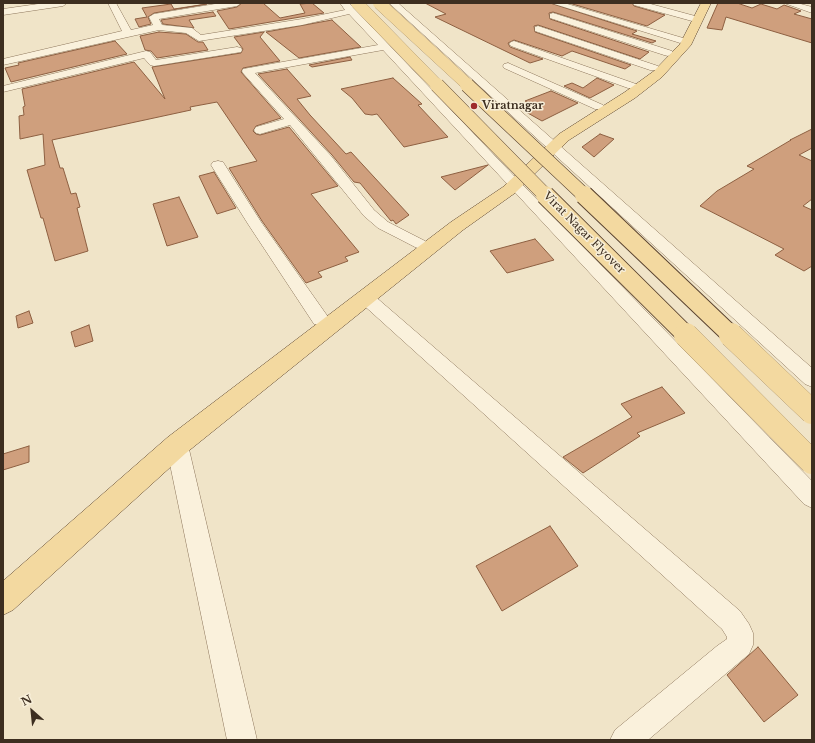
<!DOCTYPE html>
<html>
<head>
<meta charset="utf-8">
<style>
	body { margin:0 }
	#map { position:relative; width:815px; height:743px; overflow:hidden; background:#f0e4c8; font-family:"Libre Baskerville",serif }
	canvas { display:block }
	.frame { position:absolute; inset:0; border:4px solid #3d2e20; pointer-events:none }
	.north { position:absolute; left:12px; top:691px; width:40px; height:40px; -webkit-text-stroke:3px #f7eed8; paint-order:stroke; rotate:333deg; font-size:11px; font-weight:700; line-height:16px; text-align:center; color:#3d2e20 }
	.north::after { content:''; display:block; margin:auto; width:14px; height:18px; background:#3d2e20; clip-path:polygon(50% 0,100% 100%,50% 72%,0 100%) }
</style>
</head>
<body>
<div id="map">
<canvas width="815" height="743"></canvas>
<div class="frame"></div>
<div class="north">N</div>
</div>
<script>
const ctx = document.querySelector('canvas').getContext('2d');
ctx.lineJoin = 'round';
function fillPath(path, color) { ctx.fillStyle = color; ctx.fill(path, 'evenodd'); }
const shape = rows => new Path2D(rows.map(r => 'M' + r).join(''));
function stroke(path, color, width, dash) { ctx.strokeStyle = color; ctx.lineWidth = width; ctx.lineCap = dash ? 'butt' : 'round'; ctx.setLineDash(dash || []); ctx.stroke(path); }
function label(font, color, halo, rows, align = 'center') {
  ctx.font = font + ' "Libre Baskerville",serif'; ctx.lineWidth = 3; ctx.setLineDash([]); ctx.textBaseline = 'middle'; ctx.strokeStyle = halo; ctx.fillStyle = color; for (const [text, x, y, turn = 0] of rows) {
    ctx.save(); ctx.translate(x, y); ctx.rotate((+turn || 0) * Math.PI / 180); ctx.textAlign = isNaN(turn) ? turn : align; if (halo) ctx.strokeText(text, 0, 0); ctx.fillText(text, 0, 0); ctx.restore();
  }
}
const building = shape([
	[242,3,263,3,280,18,305,13,300,4,312,3,324,13,229,29,217,11,237,7,242,3],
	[425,3,550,3,637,31,632,34,656,41,652,43,553,12,549,13,550,19,649,52,640,59,538,25,534,26,535,32,631,65,625,69,572,51,562,56,514,40,508,43,510,47,543,59,530,63,435,17,446,14,425,3],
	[569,3,632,3,634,6,665,15,647,26,569,3],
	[718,3,737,3,752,8,761,4,777,9,784,5,801,11,794,14,812,19,812,43,726,17,722,30,707,28,718,3],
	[171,4,174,9,207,4,154,13,148,17,151,24,139,27,135,19,147,17,142,8,171,4],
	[213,12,216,16,189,20,194,28,163,24,161,20,213,12],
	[332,20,361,47,299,58,266,32,332,20],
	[159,32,186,34,198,42,203,42,208,50,157,58,151,51,145,50,140,36,159,32],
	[264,32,260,37,280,61,243,68,241,72,281,118,256,126,253,131,256,134,260,135,289,127,338,186,311,194,359,252,345,257,348,261,318,272,322,277,306,283,262,221,229,168,257,161,217,102,190,107,191,110,52,140,60,168,63,168,71,194,76,193,80,207,77,208,88,251,55,261,43,218,41,218,27,170,45,165,43,134,20,139,19,116,24,115,23,107,25,106,22,89,134,62,165,99,152,67,241,53,243,49,234,37,264,32],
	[115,41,127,54,11,82,5,68,19,65,18,63,115,41],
	[350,57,352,60,312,67,309,65,350,57],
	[287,69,311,96,297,99,310,115,346,154,351,152,409,215,396,224,393,220,391,221,360,183,354,182,332,155,258,74,287,69],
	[393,78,422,104,418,105,448,137,404,147,377,114,372,115,365,114,352,98,341,89,393,78],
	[597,78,614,85,590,98,564,86,572,83,583,88,597,78],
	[551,91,578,103,542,121,526,112,537,107,525,101,551,91],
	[812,129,812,148,799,155,812,161,812,199,803,206,812,210,812,266,804,271,775,255,784,249,700,206,717,191,754,169,747,166,791,140,790,140,812,129],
	[600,134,614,139,594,157,582,147,600,134],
	[488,165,455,190,441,177,488,165],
	[214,172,236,208,217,214,199,176,214,172],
	[179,197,198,237,167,246,153,204,179,197],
	[535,239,554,260,507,273,490,251,535,239],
	[29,311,33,323,18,328,16,316,29,311],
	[89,325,93,341,75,347,71,332,89,325],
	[662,387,685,413,637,433,640,436,583,473,563,457,632,417,621,404,662,387],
	[29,446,29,462,3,470,3,454,29,446],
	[550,526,578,566,502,611,476,566,550,526],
	[758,647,798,695,764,722,727,675,758,647]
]);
fillPath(building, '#cf9f7d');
stroke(building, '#8d5f41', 1);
const minor = shape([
	[45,3,67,3,63,6,3,15,3,9,45,3],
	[108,3,116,3,131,30,153,25,149,17,154,14,221,3,241,3,237,6,159,19,162,25,192,28,201,35,302,19,345,10,340,3,349,3,515,177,812,481,812,508,804,504,383,50,255,73,331,156,374,210,388,222,425,241,428,244,425,247,420,249,415,247,378,228,364,216,290,125,260,134,256,133,254,130,256,127,284,119,243,73,242,71,243,69,378,45,349,14,302,25,199,41,186,33,159,30,3,65,3,59,122,31,108,3],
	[389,3,398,3,812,368,812,387,805,384,389,3],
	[551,3,564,3,683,38,685,40,680,43,677,42,551,3],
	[633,3,647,3,695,16,697,18,692,21,634,5,633,3],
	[784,3,797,3,812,7,812,13,784,3],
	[553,13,672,51,673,53,668,56,664,55,550,18,550,14,553,13],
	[538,26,658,66,659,68,658,70,650,70,535,31,535,27,538,26],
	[514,41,636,84,638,86,636,88,628,88,511,46,509,44,511,42,514,41],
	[237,47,241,48,242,50,241,52,154,66,150,65,144,58,3,92,3,86,146,51,150,52,156,60,237,47],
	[508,63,603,105,605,107,603,109,595,109,504,68,503,66,504,64,508,63],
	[218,161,223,162,261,222,326,314,329,319,326,324,320,325,314,324,248,224,211,165,213,162,218,161],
	[365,291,371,293,740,611,749,624,753,633,753,645,749,654,648,740,610,740,615,730,717,646,727,639,727,637,722,629,359,301,357,297,359,293,365,291],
	[177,436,184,438,188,445,257,740,227,740,166,445,170,438,177,436]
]);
const major = shape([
	[701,3,711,3,691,45,662,77,635,98,569,140,515,193,463,230,186,453,13,610,3,615,3,581,168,437,451,222,503,187,559,134,625,92,654,71,680,44,701,3]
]);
stroke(minor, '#8d765c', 1);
stroke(major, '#5b4430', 1);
fillPath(minor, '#faf1dc');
fillPath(major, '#f3d9a0');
const majorBridgeFar3 = shape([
	[357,3,438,86],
	[379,3,469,86]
]);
const majorBridgeFar2 = shape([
	[437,85,546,196],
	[467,85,585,196]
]);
const majorBridgeFar1 = shape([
	[545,195,687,336],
	[584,195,732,336]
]);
const majorBridge = shape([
	[686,335,812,462],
	[731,335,812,412]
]);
stroke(majorBridgeFar3, '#5b4430', 12, []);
stroke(majorBridgeFar2, '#5b4430', 15, []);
stroke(majorBridgeFar1, '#5b4430', 20, []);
stroke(majorBridge, '#5b4430', 24, []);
stroke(majorBridgeFar3, '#f3d9a0', 12);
stroke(majorBridgeFar2, '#f3d9a0', 14);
stroke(majorBridgeFar1, '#f3d9a0', 18);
stroke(majorBridge, '#f3d9a0', 24);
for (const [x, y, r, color] of [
	[474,106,4,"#9e2a2b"]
]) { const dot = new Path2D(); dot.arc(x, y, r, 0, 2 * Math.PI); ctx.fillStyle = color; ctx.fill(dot); stroke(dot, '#f7eed8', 1.5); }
label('bold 11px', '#3d2e20', '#f7eed8', [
	["Viratnagar",482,106]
], 'left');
label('11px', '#3d2e20', '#f7eed8', [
	["Virat Nagar Flyover",584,233,45]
]);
</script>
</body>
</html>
